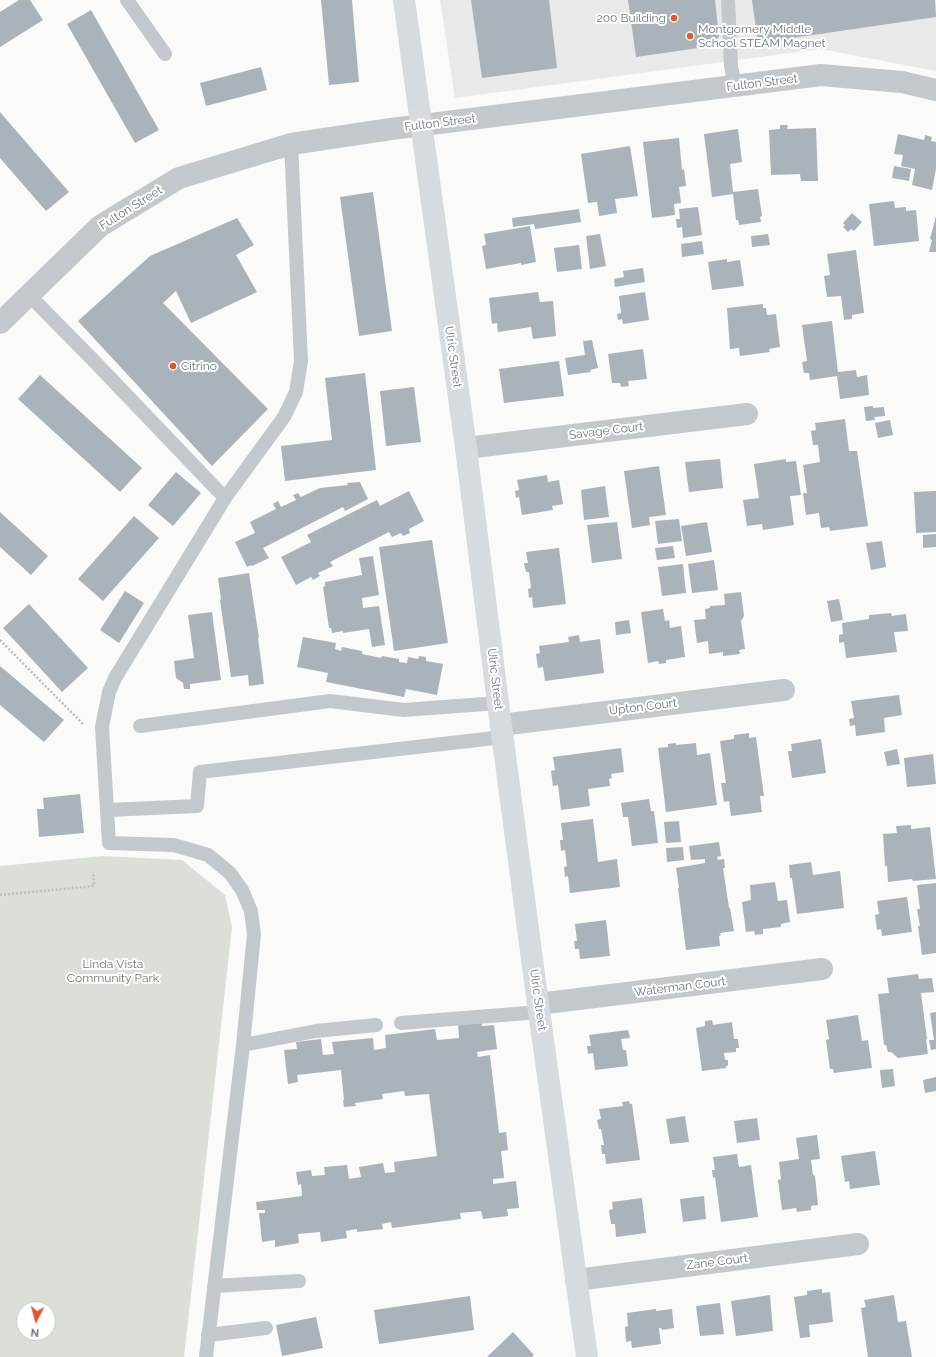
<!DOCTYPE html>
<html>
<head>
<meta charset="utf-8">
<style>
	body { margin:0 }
	#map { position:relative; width:936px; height:1357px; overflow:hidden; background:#fafaf8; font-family:Raleway,sans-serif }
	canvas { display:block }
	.north { position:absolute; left:16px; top:1301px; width:40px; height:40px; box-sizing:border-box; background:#fff; border:1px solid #c1c8cd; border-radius:50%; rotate:186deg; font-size:11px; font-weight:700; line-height:16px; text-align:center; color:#657683 }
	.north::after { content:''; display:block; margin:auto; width:14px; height:18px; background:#e4572e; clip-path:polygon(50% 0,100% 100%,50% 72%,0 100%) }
</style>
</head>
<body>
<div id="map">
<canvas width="936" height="1357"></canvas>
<div class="north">N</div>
</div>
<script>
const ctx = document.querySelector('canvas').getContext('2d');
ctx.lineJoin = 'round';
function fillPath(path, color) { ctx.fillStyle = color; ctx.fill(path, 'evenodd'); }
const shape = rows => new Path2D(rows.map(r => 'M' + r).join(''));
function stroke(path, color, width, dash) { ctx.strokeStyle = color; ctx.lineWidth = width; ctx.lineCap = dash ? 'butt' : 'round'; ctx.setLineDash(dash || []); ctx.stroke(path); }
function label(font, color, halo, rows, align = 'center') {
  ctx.font = font + ' Raleway,sans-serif'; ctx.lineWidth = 4; ctx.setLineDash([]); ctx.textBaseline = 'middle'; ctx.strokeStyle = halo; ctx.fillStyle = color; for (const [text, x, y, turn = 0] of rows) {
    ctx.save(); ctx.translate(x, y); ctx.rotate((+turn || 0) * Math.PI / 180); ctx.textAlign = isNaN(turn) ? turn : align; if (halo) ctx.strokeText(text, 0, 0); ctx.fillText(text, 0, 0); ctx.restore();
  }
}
fillPath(shape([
	[440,0,936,0,936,71,820,49,455,98]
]), '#e8e9e9');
fillPath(shape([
	[103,856,182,860,225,895,232,927,184,1357,0,1357,0,866],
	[24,1309,48,1309,48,1333,24,1333]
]), '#dadfd7');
fillPath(shape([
	[19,0,30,0,43,20,0,47,0,12],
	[321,0,352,0,359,82,329,85],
	[471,0,549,0,557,68,482,78],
	[628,0,715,0,719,36,712,46,636,57],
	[752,0,935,0,936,17,758,43],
	[91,10,159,130,135,143,67,24],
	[261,67,267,90,206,106,200,83],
	[0,112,69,192,46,211,0,158],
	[780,125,788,125,787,129,816,128,818,181,801,181,800,174,771,175,769,130,780,129],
	[738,129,742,162,730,164,733,192,758,189,762,216,760,217,761,222,739,225,738,220,736,220,733,194,712,197,704,134],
	[898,134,924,140,925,135,932,137,931,141,936,142,936,169,932,190,912,185,915,169,901,166,903,155,894,154],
	[679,138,682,170,684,169,686,186,679,187,681,203,674,204,675,215,652,218,643,142],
	[630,146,638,196,615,199,617,213,599,216,597,202,588,203,581,154],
	[894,166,911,169,909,181,892,178],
	[373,192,392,331,359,336,340,197],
	[894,201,895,208,906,207,906,211,916,210,919,241,874,246,869,204],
	[698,207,702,235,683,238,682,227,677,228,676,219,680,219,679,209],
	[579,209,581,222,535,229,534,224,513,227,512,218],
	[852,213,862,222,854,231,851,229,848,232,843,227,845,225,843,223],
	[936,216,936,252,929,252,932,240,930,239],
	[237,218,254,245,236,255,257,292,191,323,176,291,163,303,268,409,212,466,78,321,150,256],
	[530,226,536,262,521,265,521,263,486,269,482,246,486,245,484,234],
	[600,234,606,266,590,269,586,236],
	[768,234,770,245,752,247,751,236],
	[702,241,704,254,682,257,681,244],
	[579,245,582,269,557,272,554,248],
	[856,250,864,313,852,315,852,319,844,320,841,296,827,297,824,276,830,275,827,254],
	[727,259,727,262,740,260,744,286,712,290,708,262],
	[643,268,645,282,615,287,614,279,624,277,623,271],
	[538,292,540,302,553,301,556,336,533,339,531,327,498,332,497,323,492,324,489,298],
	[645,292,649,320,623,324,622,319,618,320,617,314,621,313,619,296],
	[763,304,763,308,766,308,767,315,776,314,780,347,769,349,770,352,740,356,739,348,730,349,727,308],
	[832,321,838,372,856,370,857,377,867,375,869,395,840,399,837,376,810,380,809,373,804,373,802,362,807,361,802,325],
	[592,340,598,368,590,370,591,372,568,375,565,358,585,355,583,341],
	[643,349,647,379,628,381,629,386,621,387,620,383,612,383,608,354],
	[559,361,564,396,504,403,499,369],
	[365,373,376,470,285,481,281,446,332,440,325,378],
	[40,375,142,468,120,492,18,399],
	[414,387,421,442,386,446,380,391],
	[873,406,873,408,884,407,885,416,874,417,875,420,866,421,864,407],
	[845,419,849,451,857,451,868,526,830,531,829,527,821,528,819,513,806,515,803,493,807,493,803,465,820,462,818,445,813,445,811,431,816,430,815,423],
	[890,420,893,435,878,438,875,423],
	[720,459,723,488,689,492,685,462],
	[786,459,786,462,796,461,801,495,790,496,794,525,763,530,762,524,747,526,743,500,759,498,754,464],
	[659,466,666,515,649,517,650,525,632,528,624,471],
	[176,472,201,493,173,526,148,505],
	[547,475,548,482,559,480,563,504,552,506,553,510,522,515,519,497,516,498,515,491,519,490,517,480],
	[360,482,368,499,345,511,343,507,263,548,269,558,252,566,251,565,247,567,235,542,255,533,250,522,276,509,273,504,278,501,281,507,296,500,293,495,298,493,301,497,320,488,348,485,347,483],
	[605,486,609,517,584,520,581,490],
	[409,491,424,521,409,529,410,533,403,536,401,533,392,537,389,532,330,562,333,566,318,573,320,576,313,580,311,577,296,585,281,557,311,542,307,535,377,500,380,506],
	[936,491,936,532,916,533,914,492],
	[0,512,48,556,31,575,0,547],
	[134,516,159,538,103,601,78,579],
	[679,519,682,541,658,544,655,521],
	[617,522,622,559,592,563,587,525],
	[707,522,712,552,686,556,681,526],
	[936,534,936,547,923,548,923,535],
	[432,540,448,643,394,651,379,547],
	[882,541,886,567,871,570,866,543],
	[673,546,675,558,657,560,655,548],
	[559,548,566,604,533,608,532,597,529,598,528,589,531,588,529,572,526,572,524,563,528,563,526,552],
	[373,556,379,595,362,598,363,608,379,606,385,645,372,647,369,629,343,633,343,631,332,633,331,628,329,628,323,587,325,586,325,582,362,575,359,558],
	[714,560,718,590,692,593,688,564],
	[683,564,686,593,662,596,658,567],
	[249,573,259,638,258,638,264,684,249,686,248,675,231,677,220,600,221,599,218,578],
	[125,591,144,603,119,643,100,630],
	[741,592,744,616,741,621,745,649,739,650,740,654,723,656,723,652,709,654,708,641,697,643,694,620,706,619,705,609,710,608,710,606,725,605,724,594],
	[839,599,843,620,831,622,827,601],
	[29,604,88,668,62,692,3,628],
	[663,609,665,621,669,620,670,628,681,626,685,657,666,660,666,663,659,664,658,661,648,663,641,612],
	[212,612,221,680,190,684,190,689,184,689,183,683,176,678,174,661,194,658,188,615],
	[891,613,892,616,906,614,908,631,894,632,897,652,846,658,844,642,839,643,839,635,843,634,842,623,869,619,869,615],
	[629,620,631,633,616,635,615,622],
	[579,635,580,642,600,639,604,673,545,681,543,667,538,668,536,654,540,653,539,646,569,642,568,637],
	[303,637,336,643,335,649,341,651,342,647,362,651,362,654,381,658,382,656,399,659,399,662,407,663,408,657,418,659,419,656,426,657,426,661,443,664,437,695,406,689,404,697,326,682,328,673,297,667],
	[0,666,64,720,44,742,0,705],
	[899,695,902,715,884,718,885,732,856,736,855,725,850,726,849,719,854,718,851,701],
	[749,733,749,738,756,737,764,796,760,796,762,812,731,816,729,801,724,802,721,783,726,783,720,741,734,739,734,735],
	[821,739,826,773,792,778,788,751,792,751,791,744],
	[676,743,676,745,696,743,697,755,710,753,717,805,666,812,658,748,668,747,668,744],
	[621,748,624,772,611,774,612,778,609,779,610,786,588,789,590,806,561,810,558,785,553,786,551,771,555,770,553,757],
	[897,749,900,764,887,766,884,752],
	[933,754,936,784,907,787,904,758],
	[80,794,84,833,39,837,37,809,44,809,43,798],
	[649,799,651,811,654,811,658,843,632,846,628,817,623,817,621,803],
	[593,819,598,862,617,859,620,887,570,893,568,876,565,877,564,867,567,866,565,850,561,851,560,840,563,840,561,823],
	[679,821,681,842,666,843,664,822],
	[911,825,911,829,930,827,936,879,913,881,912,879,888,882,887,866,885,866,883,834,897,833,896,826],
	[719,842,721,856,717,857,718,860,724,859,725,868,723,868,729,908,730,908,734,931,720,933,721,935,719,936,720,946,686,950,678,888,679,888,676,868,705,863,705,859,691,860,689,846],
	[683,847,684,860,667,862,666,848],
	[811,862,813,875,840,871,844,908,797,914,792,878,790,878,789,865],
	[775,882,778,901,787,900,790,922,781,924,781,927,763,929,763,934,755,935,754,931,746,932,742,902,751,900,750,885],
	[936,883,936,953,922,955,918,926,920,926,917,909,920,909,917,885],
	[907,897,912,932,882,936,881,929,877,930,875,915,879,914,877,901],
	[606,920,610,956,580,959,579,949,575,949,574,941,577,941,575,924],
	[918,974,919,979,932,978,934,992,921,993,927,1039,926,1039,928,1054,898,1058,891,1052,888,1052,886,1045,884,1045,878,994,889,993,887,978],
	[936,1012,936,1049,931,1050,929,1040,934,1040,930,1013],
	[858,1015,862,1041,868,1040,872,1068,834,1073,833,1069,830,1069,826,1040,829,1039,826,1020],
	[481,1019,482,1026,494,1025,497,1049,477,1052,478,1057,490,1055,499,1133,506,1132,508,1150,501,1151,504,1178,493,1179,493,1184,516,1181,519,1208,507,1209,508,1216,483,1219,481,1211,460,1213,461,1219,392,1228,391,1222,382,1224,383,1229,357,1232,357,1229,346,1231,347,1238,321,1242,320,1232,298,1234,299,1243,275,1247,275,1240,262,1242,259,1213,265,1213,265,1210,257,1210,256,1202,302,1196,301,1184,298,1185,296,1172,311,1170,312,1176,325,1175,324,1167,347,1165,349,1179,361,1177,359,1167,383,1163,385,1173,395,1172,394,1162,437,1156,429,1094,405,1096,404,1091,382,1094,383,1099,355,1103,356,1106,344,1107,343,1100,344,1100,341,1070,297,1075,298,1082,288,1084,284,1050,297,1049,296,1042,321,1039,323,1055,334,1054,332,1042,373,1038,374,1050,386,1048,385,1035,435,1029,437,1040,459,1038,458,1022],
	[712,1020,713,1025,732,1022,734,1039,738,1039,739,1048,736,1048,736,1052,724,1053,725,1060,728,1060,728,1066,726,1066,726,1068,702,1071,696,1028,705,1026,705,1021],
	[628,1030,630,1038,621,1039,623,1050,626,1050,628,1066,595,1070,593,1053,588,1054,587,1046,591,1046,589,1035],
	[893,1069,895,1086,882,1088,880,1070],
	[936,1077,936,1091,925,1093,923,1080],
	[629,1101,630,1104,632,1104,640,1160,606,1164,605,1154,602,1154,601,1145,604,1145,601,1129,599,1129,597,1120,601,1119,599,1109,623,1106,622,1102],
	[685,1116,689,1142,670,1144,666,1119],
	[757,1118,760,1140,737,1143,734,1121],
	[817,1135,820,1159,811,1160,813,1175,815,1176,818,1205,811,1206,811,1210,797,1212,796,1208,782,1210,778,1180,781,1179,779,1162,799,1159,796,1138],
	[875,1151,880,1185,850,1189,849,1181,845,1182,841,1156],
	[737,1154,739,1167,751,1165,758,1217,721,1222,715,1177,713,1178,712,1170,715,1170,713,1157],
	[704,1196,706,1219,683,1222,680,1199],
	[642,1198,646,1233,616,1237,615,1224,611,1224,609,1210,613,1209,612,1202],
	[822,1289,822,1293,830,1292,833,1322,809,1325,810,1337,800,1338,794,1297,807,1295,807,1291],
	[770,1295,773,1331,736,1336,731,1301],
	[894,1295,898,1322,906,1321,912,1357,868,1357,861,1308,866,1307,864,1300],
	[470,1296,474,1330,379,1344,374,1310],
	[720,1303,724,1334,700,1336,696,1306],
	[656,1309,656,1311,672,1309,674,1328,662,1330,661,1328,659,1328,661,1344,632,1348,631,1341,626,1342,625,1327,628,1326,627,1313],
	[316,1317,323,1348,282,1356,276,1325],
	[513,1332,534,1355,532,1357,487,1357]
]), '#aab3b9');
stroke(shape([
	[0,640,83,724],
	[0,895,94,886,93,872]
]), '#bbbfc2', 2.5, [2, 2]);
stroke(shape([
	[127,0,165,54],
	[728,0,731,66,735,86],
	[29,295,94,361,225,498],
	[140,726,330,701,404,710,498,703],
	[108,810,197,806,200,772,503,737],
	[401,1023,540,1012],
	[243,1045,316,1031,376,1025],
	[214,1286,299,1281],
	[208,1335,266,1328],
	[206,1357,243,1045,254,934,251,911,242,890,230,873,208,855,174,845,109,843,102,727,109,692,115,678,225,498,284,417,296,392,301,361,291,144]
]), '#c3c8cc', 14);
stroke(shape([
	[0,323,100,226,179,178,291,144,391,129,821,75,902,82,936,90],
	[466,448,747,414],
	[501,725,784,690],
	[538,1004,822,969],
	[576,1280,858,1244]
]), '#c3c8cc', 22);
stroke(shape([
	[404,0,466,448,498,703,538,1004,587,1357]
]), '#d6dbdf', 22);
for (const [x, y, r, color] of [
	[674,18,4,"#e4572e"],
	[690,36,4,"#e4572e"],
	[173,366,4,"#e4572e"]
]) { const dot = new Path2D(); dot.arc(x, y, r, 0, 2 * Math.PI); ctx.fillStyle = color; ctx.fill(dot); stroke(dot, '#fff', 1.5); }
label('12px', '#657683', '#fff', [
	["200 Building",666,18,"right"],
	["Montgomery Middle",698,29],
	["School STEAM Magnet",698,43],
	["Citrino",181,366]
], 'left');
label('12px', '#657683', '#fff', [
	["Fulton Street",762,83,-7],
	["Fulton Street",440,123,-7],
	["Fulton Street",131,208,-32],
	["Ulric Street",453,357,82],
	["Savage Court",606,431,-7],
	["Ulric Street",495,679,83],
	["Upton Court",643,707,-7],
	["Waterman Court",680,987,-7],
	["Ulric Street",538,1000,82],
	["Zane Court",717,1262,-7]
]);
label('12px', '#687a64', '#fff', [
	["Linda Vista",113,964],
	["Community Park",113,978]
]);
</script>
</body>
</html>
